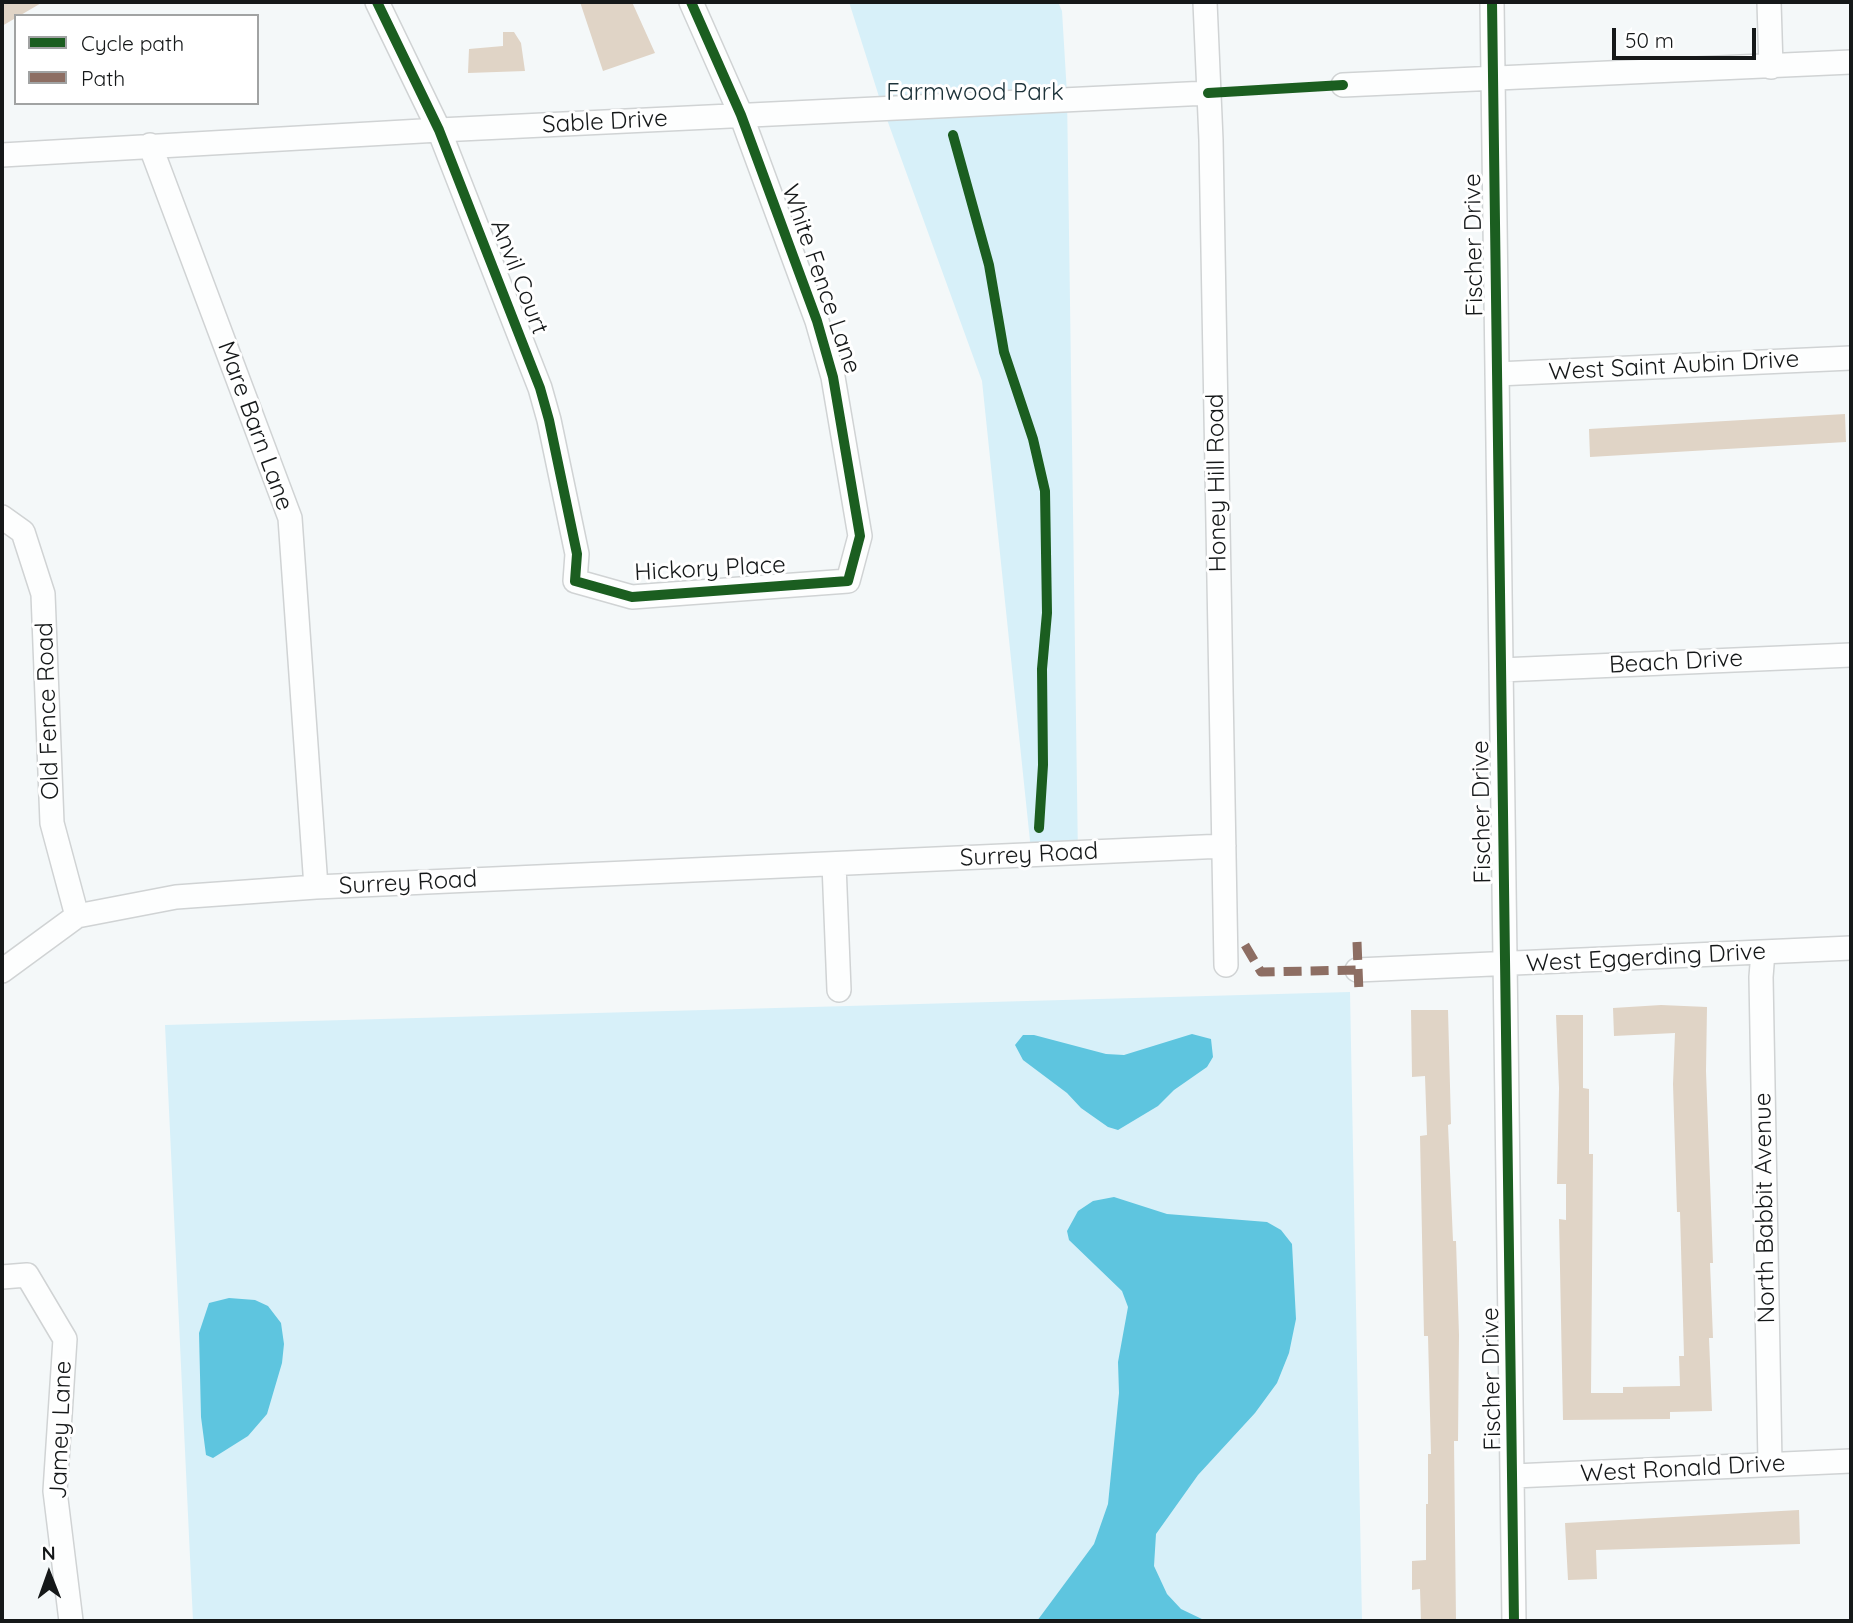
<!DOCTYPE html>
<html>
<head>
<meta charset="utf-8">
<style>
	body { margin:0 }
	#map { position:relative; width:1853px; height:1623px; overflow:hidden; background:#f4f8f9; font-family:Quicksand,sans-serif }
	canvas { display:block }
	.frame { position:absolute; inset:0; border:4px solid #151819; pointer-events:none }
	.legend { position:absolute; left:14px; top:14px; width:245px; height:91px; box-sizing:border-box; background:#fff; border:2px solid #a1a3a3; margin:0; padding:9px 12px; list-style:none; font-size:21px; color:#151819 }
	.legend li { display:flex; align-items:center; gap:14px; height:35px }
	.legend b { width:35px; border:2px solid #a1a3a3 }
	.north { position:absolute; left:14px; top:1539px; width:70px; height:70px; -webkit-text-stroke:5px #fff; paint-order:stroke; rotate:359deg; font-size:19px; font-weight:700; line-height:28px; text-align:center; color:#151819 }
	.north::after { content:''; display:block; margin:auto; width:24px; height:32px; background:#151819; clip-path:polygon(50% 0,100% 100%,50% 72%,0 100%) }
	.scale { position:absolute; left:1612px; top:28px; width:144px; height:32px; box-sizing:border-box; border:4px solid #151819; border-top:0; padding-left:9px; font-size:21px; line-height:24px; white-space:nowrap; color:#151819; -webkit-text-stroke:5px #fff; paint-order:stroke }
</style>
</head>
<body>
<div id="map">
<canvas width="1853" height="1623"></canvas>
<div class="frame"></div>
<ul class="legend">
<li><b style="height:9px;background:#1b5e20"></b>Cycle path</li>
<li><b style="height:9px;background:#8d6e63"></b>Path</li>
</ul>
<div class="north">N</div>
<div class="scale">50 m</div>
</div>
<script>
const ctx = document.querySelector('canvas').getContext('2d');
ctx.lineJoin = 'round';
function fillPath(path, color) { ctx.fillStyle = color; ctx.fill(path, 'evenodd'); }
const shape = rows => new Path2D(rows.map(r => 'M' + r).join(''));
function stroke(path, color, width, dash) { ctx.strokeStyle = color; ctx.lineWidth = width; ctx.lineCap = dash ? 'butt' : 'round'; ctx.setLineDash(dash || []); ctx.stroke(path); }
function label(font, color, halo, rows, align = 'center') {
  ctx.font = font + ' Quicksand,sans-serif'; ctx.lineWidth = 6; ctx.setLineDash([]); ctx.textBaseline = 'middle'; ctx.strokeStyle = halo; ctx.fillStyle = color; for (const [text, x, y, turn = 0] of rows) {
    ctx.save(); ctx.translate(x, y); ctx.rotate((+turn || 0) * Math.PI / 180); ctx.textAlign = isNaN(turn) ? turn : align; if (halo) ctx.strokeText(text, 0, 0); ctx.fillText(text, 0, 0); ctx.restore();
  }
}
fillPath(shape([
	[849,2,1058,2,1062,11,1067,94,1078,858,1032,860,982,381,881,103],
	[1350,992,1362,1621,193,1621,165,1025]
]), '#d7f0f9');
fillPath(shape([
	[1192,1034,1211,1039,1213,1057,1207,1067,1174,1090,1158,1106,1118,1130,1108,1127,1081,1108,1067,1093,1023,1060,1015,1045,1023,1035,1034,1035,1106,1054,1124,1055],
	[1114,1197,1167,1214,1267,1222,1281,1230,1292,1244,1296,1319,1289,1353,1277,1383,1255,1413,1198,1475,1156,1534,1154,1566,1167,1594,1181,1609,1206,1621,1037,1621,1094,1544,1108,1504,1119,1393,1118,1362,1128,1307,1122,1291,1069,1240,1067,1231,1078,1211,1093,1201],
	[229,1298,255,1300,268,1306,281,1323,284,1344,282,1363,267,1414,248,1436,213,1458,206,1455,201,1417,199,1333,209,1303]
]), '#5ec5df');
fillPath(shape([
	[2,2,43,2,2,26],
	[580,2,632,2,655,53,603,71],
	[503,32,514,32,521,43,525,71,468,73,469,49,503,46],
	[1845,414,1846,442,1590,457,1589,429],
	[1661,1005,1707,1007,1706,1071,1713,1263,1710,1263,1713,1338,1709,1338,1712,1411,1670,1412,1670,1419,1563,1420,1559,1219,1566,1220,1566,1184,1557,1184,1559,1088,1556,1015,1583,1015,1583,1088,1589,1089,1589,1154,1593,1154,1591,1393,1623,1393,1623,1387,1680,1386,1679,1356,1684,1356,1680,1212,1677,1212,1673,1084,1675,1033,1614,1036,1613,1008],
	[1411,1010,1448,1010,1451,1124,1448,1125,1453,1241,1456,1241,1459,1335,1458,1441,1454,1441,1456,1621,1421,1621,1420,1589,1412,1590,1412,1561,1426,1560,1426,1504,1428,1504,1428,1454,1431,1454,1428,1336,1424,1336,1420,1136,1427,1135,1425,1076,1412,1077],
	[1799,1510,1800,1544,1596,1550,1597,1579,1568,1580,1565,1523]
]), '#e0d4c6');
const street = shape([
	[377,2,439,130,540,388,549,420,577,554,575,581,632,597,848,581,860,536,833,377,817,321,741,115,691,2],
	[1205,2,1211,140,1226,965],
	[1492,2,1514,1621],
	[1769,2,1771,67],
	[1343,85,1851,62],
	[150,145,290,518,316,887],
	[2,155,439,130,1208,93],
	[1497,374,1851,358],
	[2,517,23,532,43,594,52,823,77,916],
	[1501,670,1851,655],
	[834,864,839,990],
	[1763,952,1761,977,1770,1464],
	[1357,970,1851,948],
	[2,971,77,916,176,897,316,887,1224,846],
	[2,1277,27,1275,65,1339,55,1491,71,1621],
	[1514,1476,1851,1461]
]);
stroke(street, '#d0d3d4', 26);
stroke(street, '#fdfefe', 23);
stroke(shape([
	[1357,942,1359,993],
	[1245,945,1261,972,1357,970]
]), '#8d6e63', 9, [18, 9]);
stroke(shape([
	[377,2,439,130,540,388,549,420,577,554,575,581,632,597,848,581,860,536,833,377,817,321,741,115,691,2],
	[1492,2,1514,1621],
	[1208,93,1343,85],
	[953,135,989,265,1004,352,1033,439,1045,491,1047,613,1042,669,1043,765,1039,828]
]), '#1b5e20', 10);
label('24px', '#1c3239', '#fff', [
	["Farmwood Park",975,93]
]);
label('24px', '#151819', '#fff', [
	["Sable Drive",605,122,-3],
	["Fischer Drive",1474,245,-91],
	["Anvil Court",519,277,69],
	["White Fence Lane",821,279,71],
	["West Saint Aubin Drive",1674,366,-3],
	["Mare Barn Lane",255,426,70],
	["Honey Hill Road",1217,483,-91],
	["Hickory Place",710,569,-3],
	["Beach Drive",1676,662,-3],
	["Old Fence Road",48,711,-92],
	["Fischer Drive",1482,812,-91],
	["Surrey Road",1029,855,-3],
	["Surrey Road",408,883,-3],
	["West Eggerding Drive",1646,958,-3],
	["North Babbit Avenue",1765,1208,-91],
	["Fischer Drive",1492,1379,-91],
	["Jamey Lane",61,1430,-88],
	["West Ronald Drive",1683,1469,-3]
]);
</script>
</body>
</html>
